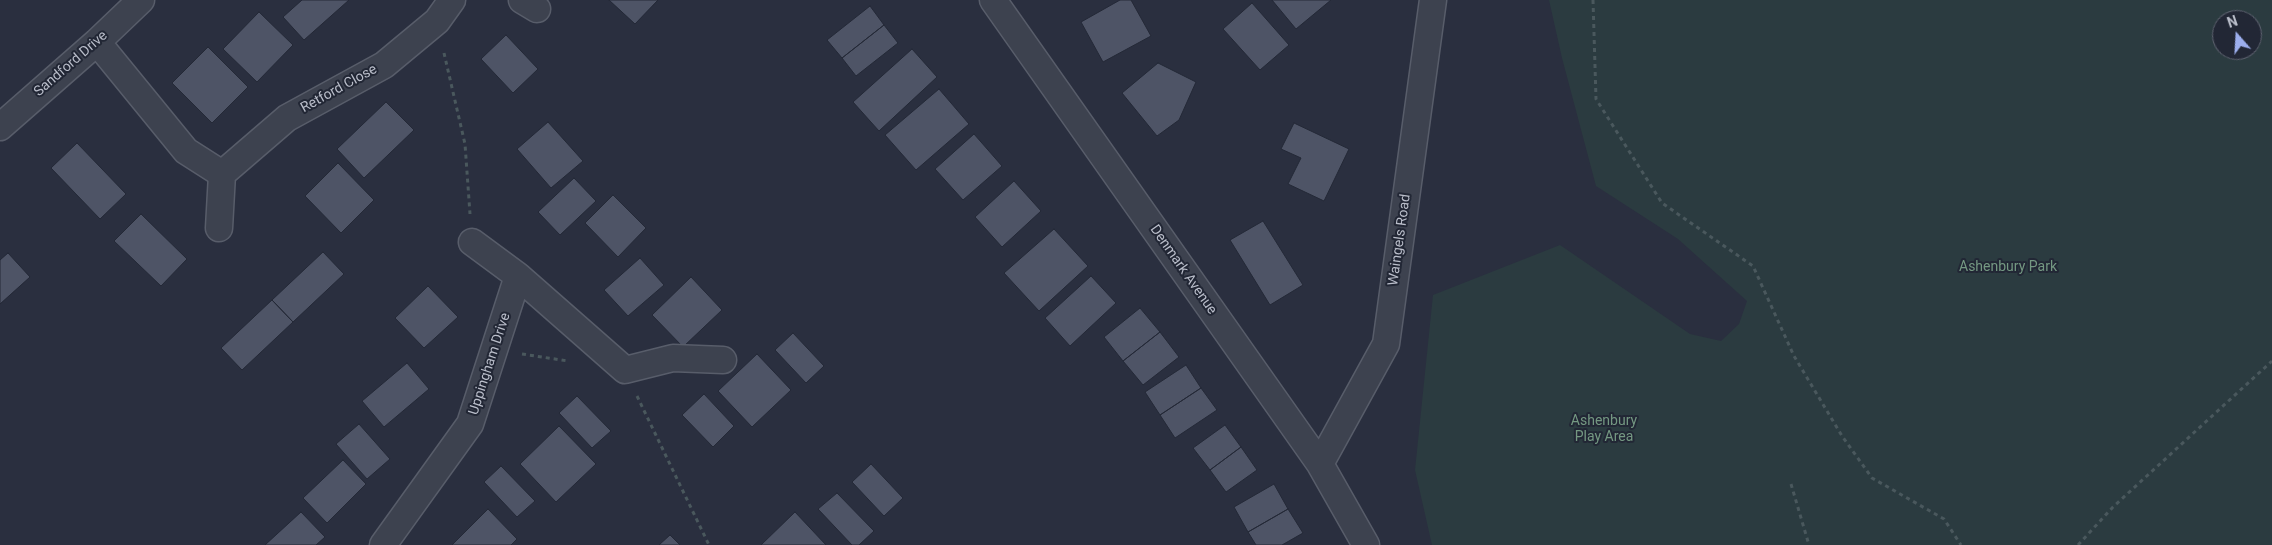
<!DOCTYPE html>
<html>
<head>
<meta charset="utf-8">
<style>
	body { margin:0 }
	#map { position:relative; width:2272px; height:545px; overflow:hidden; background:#2a2f3f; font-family:Roboto,sans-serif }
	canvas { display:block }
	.north { position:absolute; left:2212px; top:10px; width:50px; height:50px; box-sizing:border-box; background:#222735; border:1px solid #5f6371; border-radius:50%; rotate:341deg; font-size:14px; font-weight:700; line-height:20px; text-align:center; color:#babeca }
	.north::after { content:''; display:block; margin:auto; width:18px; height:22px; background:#9caeed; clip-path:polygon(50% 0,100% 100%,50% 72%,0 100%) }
</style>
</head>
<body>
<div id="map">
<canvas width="2272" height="545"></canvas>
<div class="north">N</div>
</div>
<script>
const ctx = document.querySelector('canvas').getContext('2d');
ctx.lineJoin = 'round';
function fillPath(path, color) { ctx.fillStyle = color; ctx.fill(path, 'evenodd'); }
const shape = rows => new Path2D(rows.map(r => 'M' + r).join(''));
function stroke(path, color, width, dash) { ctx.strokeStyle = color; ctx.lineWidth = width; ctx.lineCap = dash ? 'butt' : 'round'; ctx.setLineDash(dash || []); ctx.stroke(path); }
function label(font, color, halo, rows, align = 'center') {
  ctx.font = font + ' Roboto,sans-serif'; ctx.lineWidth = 4; ctx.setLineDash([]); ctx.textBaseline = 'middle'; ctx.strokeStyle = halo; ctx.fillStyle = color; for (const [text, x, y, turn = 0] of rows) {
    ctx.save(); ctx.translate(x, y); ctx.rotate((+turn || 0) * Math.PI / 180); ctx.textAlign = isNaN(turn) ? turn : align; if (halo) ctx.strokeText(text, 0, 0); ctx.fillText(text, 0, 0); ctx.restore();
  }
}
fillPath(shape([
	[1549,0,2272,0,2272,545,1432,545,1415,470,1433,295,1560,245,1690,334,1721,341,1739,324,1747,301,1678,239,1596,186,1562,58],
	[2222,20,2252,20,2252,50,2222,50]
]), '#2b3b40');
const building = shape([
	[302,0,349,0,304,40,283,17,302,0],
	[609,0,658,0,635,24,609,0],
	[1120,0,1131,0,1151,36,1103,62,1081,22,1120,0],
	[1272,0,1331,0,1296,29,1272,0],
	[1252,3,1289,45,1260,70,1223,29,1252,3],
	[870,6,884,25,842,58,827,40,870,6],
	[259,12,293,45,257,82,223,49,259,12],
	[884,25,898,43,856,76,842,58,884,25],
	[506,35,538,69,513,93,481,59,506,35],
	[208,47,248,87,212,123,172,83,208,47],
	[912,49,937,77,879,131,853,102,912,49],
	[1158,63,1196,82,1179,120,1157,136,1122,93,1158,63],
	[939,89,969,124,916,170,885,135,939,89],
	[386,102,414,130,364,178,337,149,386,102],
	[548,122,583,161,551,188,517,149,548,122],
	[1294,123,1349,149,1324,201,1288,184,1301,158,1281,149,1294,123],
	[974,134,1002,166,963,200,935,169,974,134],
	[77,143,126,194,100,219,51,168,77,143],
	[338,163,374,200,341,233,305,196,338,163],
	[574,178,596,201,560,235,538,212,574,178],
	[1014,181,1041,211,1002,247,975,217,1014,181],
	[613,195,646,228,618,257,585,223,613,195],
	[141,214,187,259,161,286,114,241,141,214],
	[1263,221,1303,285,1270,305,1230,240,1263,221],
	[1054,229,1088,266,1039,311,1004,273,1054,229],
	[323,252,344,274,293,322,272,300,323,252],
	[8,253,30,277,0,304,0,260,8,253],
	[640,258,664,285,628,316,604,290,640,258],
	[1091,276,1116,303,1070,346,1045,318,1091,276],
	[691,277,722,310,683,347,652,315,691,277],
	[428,286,458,317,424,348,395,318,428,286],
	[272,300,293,322,242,370,221,348,272,300],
	[1140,308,1160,332,1123,361,1104,337,1140,308],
	[1160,332,1179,357,1143,385,1123,361,1160,332],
	[793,333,824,366,806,383,775,350,793,333],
	[757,354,791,390,752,427,718,391,757,354],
	[407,363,429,389,384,427,362,401,407,363],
	[1186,365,1201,388,1160,415,1145,392,1186,365],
	[1201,388,1217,410,1175,438,1160,415,1201,388],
	[704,394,734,426,713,447,682,415,704,394],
	[577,396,611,431,592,448,559,413,577,396],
	[359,424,390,459,367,479,336,444,359,424],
	[1225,425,1241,447,1210,470,1193,448,1225,425],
	[559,426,596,464,556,502,520,464,559,426],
	[1241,447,1257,470,1226,492,1210,470,1241,447],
	[343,460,366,484,327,523,303,498,343,460],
	[871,464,903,498,884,516,852,482,871,464],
	[501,466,535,501,517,517,484,482,501,466],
	[1274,484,1288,509,1248,532,1234,507,1274,484],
	[837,493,874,531,859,545,852,545,818,509,837,493],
	[488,509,517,539,511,545,452,545,488,509],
	[1288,509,1303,533,1282,545,1256,545,1248,532,1288,509],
	[301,512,325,537,316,545,265,545,301,512],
	[795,512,826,545,761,545,795,512],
	[670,535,680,545,659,545,670,535]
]);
fillPath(building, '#4e5466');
stroke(building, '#242937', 1);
const minor = shape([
	[522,0,537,9],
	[993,0,1320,464,1366,545],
	[97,42,186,151,222,174,287,118,384,65,437,21,452,0],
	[0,127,97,42,141,0],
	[219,228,222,174],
	[518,276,625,370,673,358,723,360],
	[1320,464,1386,344,1433,0],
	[383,545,470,424,518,276,472,242]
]);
stroke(minor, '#585d6a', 29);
stroke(shape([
	[1593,0,1596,99,1662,203,1753,266,1794,356,1842,436,1872,478,1944,519,1961,545],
	[444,53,465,144,470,214],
	[522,354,568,361],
	[637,396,709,545],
	[1791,484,1809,545],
	[2078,545,2113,507,2272,361]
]), '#4a585d', 3, [4, 4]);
stroke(minor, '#3d424f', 26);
label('14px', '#babeca', '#222735', [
	["Sandford Drive",71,64,-41],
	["Retford Close",339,89,-29],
	["Waingels Road",1400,240,-82],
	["Denmark Avenue",1183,270,55],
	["Uppingham Drive",490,364,-72]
]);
label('14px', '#749882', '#222735', [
	["Ashenbury Park",2008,267],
	["Ashenbury",1604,421],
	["Play Area",1604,437]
]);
</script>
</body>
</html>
